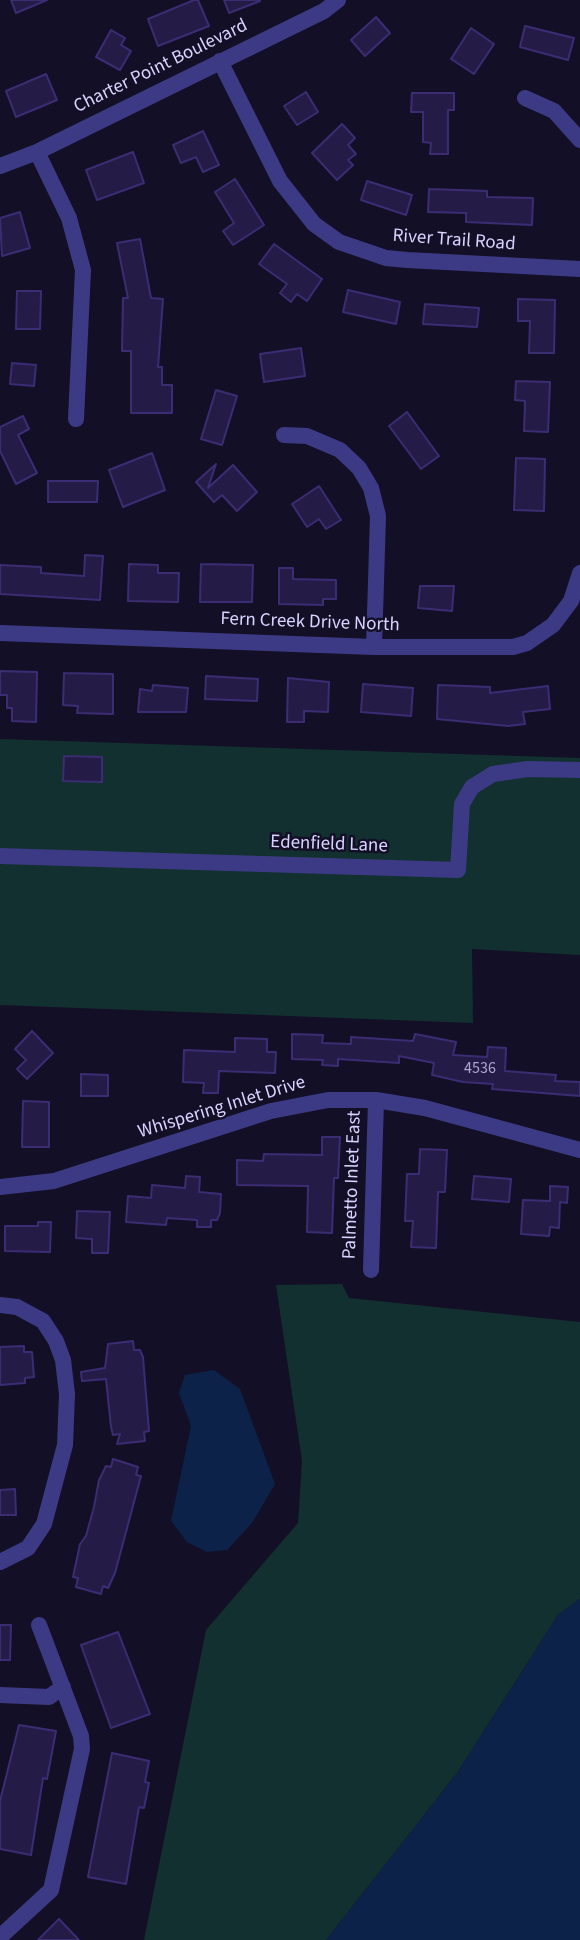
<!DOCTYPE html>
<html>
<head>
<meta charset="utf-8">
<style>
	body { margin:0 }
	canvas { display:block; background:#130f26 }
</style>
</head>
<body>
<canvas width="580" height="1940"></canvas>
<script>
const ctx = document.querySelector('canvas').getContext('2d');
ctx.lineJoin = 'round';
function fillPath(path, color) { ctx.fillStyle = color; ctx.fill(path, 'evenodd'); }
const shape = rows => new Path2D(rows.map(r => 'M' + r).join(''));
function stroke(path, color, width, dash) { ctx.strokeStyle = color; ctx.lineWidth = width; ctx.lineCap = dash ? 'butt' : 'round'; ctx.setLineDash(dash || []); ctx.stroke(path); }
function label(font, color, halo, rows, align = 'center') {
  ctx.font = font + ' "Source Sans 3",sans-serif'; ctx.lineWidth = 5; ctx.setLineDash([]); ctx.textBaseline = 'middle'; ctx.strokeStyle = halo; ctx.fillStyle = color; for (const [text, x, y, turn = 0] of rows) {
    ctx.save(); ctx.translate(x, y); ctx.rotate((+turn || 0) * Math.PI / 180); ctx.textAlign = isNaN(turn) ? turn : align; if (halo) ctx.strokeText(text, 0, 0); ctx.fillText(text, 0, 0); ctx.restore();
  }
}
fillPath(shape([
	[0,739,580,758,580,955,472,949,473,1023,0,1005],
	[342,1284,349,1298,580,1322,580,1599,558,1615,457,1773,326,1940,144,1940,206,1630,298,1523,302,1461,276,1285]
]), '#12302f');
fillPath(shape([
	[214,1370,240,1389,275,1484,252,1523,227,1550,207,1552,187,1542,171,1521,191,1426,179,1393,185,1375],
	[580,1599,580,1940,326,1940,457,1773,558,1615]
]), '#0c2248');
const building = shape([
	[11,0,47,0,16,13,11,0],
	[194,0,198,0,209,26,158,46,148,19,194,0],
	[224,0,260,0,260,1,229,13,224,0],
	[376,17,390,33,365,56,351,40,376,17],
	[525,26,574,38,568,60,520,47,525,26],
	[471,28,494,44,474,74,451,59,471,28],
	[111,30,125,38,121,45,131,51,120,70,96,57,111,30],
	[46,74,57,100,16,117,6,91,46,74],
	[306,92,318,112,297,125,284,106,306,92],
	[412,93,454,93,454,110,448,110,448,154,430,154,431,143,423,142,423,112,411,112,412,93],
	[342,124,355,138,348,145,356,154,348,160,353,165,337,180,312,153,342,124],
	[203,131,219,165,203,172,196,157,181,163,173,145,203,131],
	[133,152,144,183,97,200,86,170,133,152],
	[235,179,264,225,233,245,223,231,234,223,215,192,235,179],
	[367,181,412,195,406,215,361,200,367,181],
	[429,189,487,191,487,197,533,198,532,225,466,222,466,213,428,212,429,189],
	[20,212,30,248,2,256,0,218,20,212],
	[140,239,151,298,163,299,158,367,162,367,162,385,172,385,172,413,131,413,131,351,122,351,123,298,128,298,117,243,140,239],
	[274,244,322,279,307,301,297,294,291,302,280,293,287,284,259,264,274,244],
	[348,290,400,302,396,324,343,312,348,290],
	[17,291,41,291,40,329,16,329,17,291],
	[518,299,555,300,554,353,529,353,530,321,518,321,518,299],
	[425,304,479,308,477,327,423,324,425,304],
	[301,348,305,376,264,382,260,354,301,348],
	[12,363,36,365,34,386,10,384,12,363],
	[516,381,550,382,548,432,524,431,525,401,515,400,516,381],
	[216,390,237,396,222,445,201,439,216,390],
	[407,412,439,456,421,469,389,426,407,412],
	[23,416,29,429,18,435,37,473,16,484,0,451,0,427,23,416],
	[152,453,165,490,123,507,109,470,152,453],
	[516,458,545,459,544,511,514,510,516,458],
	[216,464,208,488,233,465,257,492,237,511,222,495,214,502,196,482,216,464],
	[48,481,98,481,97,502,48,502,48,481],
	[319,486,341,520,326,529,319,519,307,527,292,504,319,486],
	[85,555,103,556,100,600,0,594,0,565,41,567,41,573,84,576,85,555],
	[129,564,158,565,158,573,179,573,178,602,128,601,129,564],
	[201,564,253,565,252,602,200,602,201,564],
	[279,568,293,568,293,579,336,580,336,599,323,599,323,605,279,604,279,568],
	[420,586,454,586,452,611,418,608,420,586],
	[0,671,37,672,36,722,12,721,12,708,7,708,7,695,0,695,0,671],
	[64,673,113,674,113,714,77,713,78,706,63,705,64,673],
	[206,676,258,679,257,701,205,699,206,676],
	[288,678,329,682,328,712,304,711,304,722,287,722,288,678],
	[363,684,413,688,411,716,361,712,363,684],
	[153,685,188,688,186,712,138,712,140,689,152,691,153,685],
	[438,685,490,687,490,693,548,686,550,709,523,712,525,724,508,726,437,719,438,685],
	[64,756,102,757,102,782,63,781,64,756],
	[32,1031,53,1053,27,1079,17,1069,26,1060,15,1049,32,1031],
	[292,1034,323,1035,322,1043,351,1044,351,1037,413,1041,415,1034,456,1042,453,1055,487,1057,488,1047,506,1048,505,1071,556,1075,555,1081,580,1082,580,1096,492,1089,493,1084,463,1082,432,1075,434,1063,399,1056,399,1063,338,1059,338,1066,322,1065,323,1060,292,1059,292,1034],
	[235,1038,267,1039,267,1052,276,1052,275,1073,219,1071,218,1093,203,1093,204,1083,183,1082,184,1050,235,1052,235,1038],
	[81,1074,108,1075,108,1096,81,1096,81,1074],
	[23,1101,49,1102,49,1147,22,1147,23,1101],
	[322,1137,340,1137,338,1178,334,1178,332,1233,307,1232,308,1186,237,1185,237,1160,263,1161,264,1154,322,1155,322,1137],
	[420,1149,447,1150,445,1192,438,1192,436,1248,411,1247,413,1221,405,1221,407,1174,419,1174,420,1149],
	[186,1176,200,1177,199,1192,221,1194,220,1213,217,1220,211,1220,211,1227,197,1227,197,1220,167,1218,166,1225,126,1222,128,1196,151,1198,152,1185,185,1188,186,1176],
	[474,1176,511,1179,509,1202,472,1199,474,1176],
	[550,1186,568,1187,567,1203,560,1202,559,1228,550,1227,549,1236,521,1234,523,1200,550,1201,550,1186],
	[77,1211,110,1212,108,1253,92,1253,92,1239,76,1238,77,1211],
	[38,1222,51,1222,50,1252,5,1251,5,1226,38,1226,38,1222],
	[133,1341,134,1350,140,1350,143,1357,149,1431,144,1432,145,1441,117,1444,120,1434,113,1435,111,1427,106,1379,82,1381,81,1372,105,1368,108,1344,133,1341],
	[24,1346,24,1352,32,1352,34,1377,25,1378,25,1383,0,1385,0,1347,24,1346],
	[113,1459,138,1467,136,1475,141,1476,115,1573,108,1588,103,1586,101,1594,76,1587,78,1578,73,1577,80,1544,86,1536,94,1507,99,1480,106,1466,111,1467,113,1459],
	[15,1489,16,1515,0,1515,0,1490,15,1489],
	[0,1625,11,1625,10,1660,0,1660,0,1625],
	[118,1632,150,1714,111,1728,81,1645,118,1632],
	[19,1725,56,1731,47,1779,43,1778,31,1855,0,1849,0,1801,19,1725],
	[112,1753,149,1761,145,1782,149,1783,144,1808,139,1807,126,1884,88,1877,112,1753],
	[59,1919,79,1940,38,1940,59,1919]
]);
fillPath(building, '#241b47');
stroke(building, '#3b2d73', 2);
stroke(shape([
	[220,61,280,181,314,224,339,242,386,258,407,260,580,269],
	[525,98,554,111,580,140],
	[37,152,69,218,83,270,76,419],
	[0,166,37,152,324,11,338,0],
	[284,435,307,436,340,450,359,468,371,488,378,516,374,647],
	[0,633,374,647,513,647,527,643,553,625,571,601,580,573],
	[0,856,458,870,462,804,472,787,493,774,528,769,580,770],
	[0,1187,54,1181,271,1111,328,1100,376,1100,425,1108,580,1150],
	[371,1270,376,1100],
	[0,1305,17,1307,43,1321,56,1341,63,1360,67,1394,65,1445,44,1524,28,1548,0,1562],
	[0,1695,49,1697,63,1687],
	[0,1937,51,1890,82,1749,81,1736,39,1625]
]), '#3d3a85', 16);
label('16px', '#aca6d1', null, [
	["4536",480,1069]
]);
label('19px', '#d9d4ff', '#130f26', [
	["Charter Point Boulevard",161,67,-26],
	["River Trail Road",454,241,4],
	["Fern Creek Drive North",310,623,2],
	["Edenfield Lane",329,845,2],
	["Whispering Inlet Drive",222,1108,-17],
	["Palmetto Inlet East",353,1185,-88]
]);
</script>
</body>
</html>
